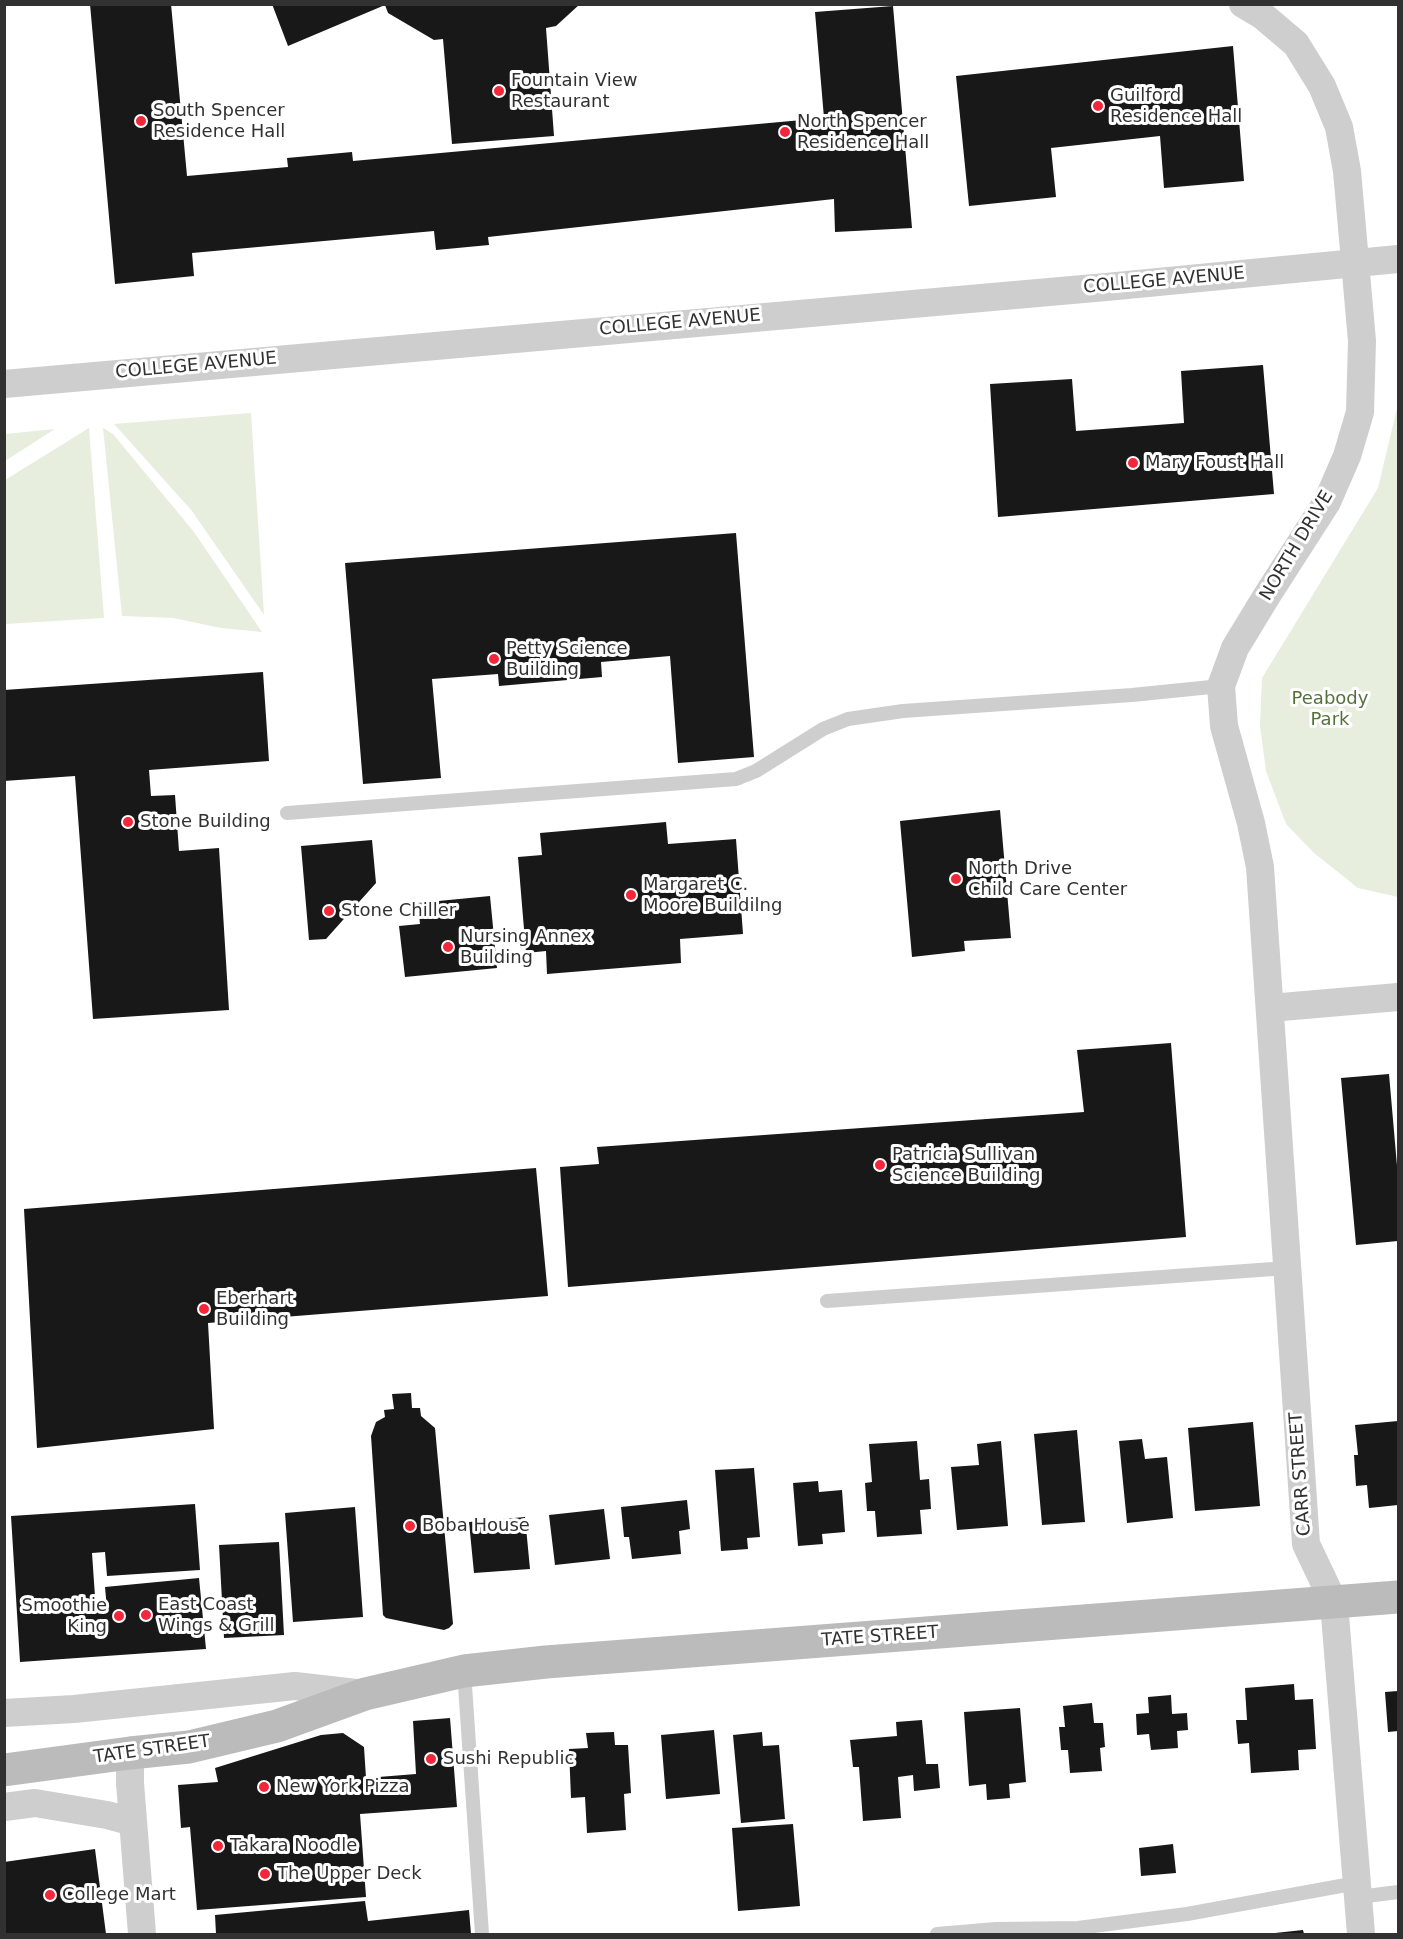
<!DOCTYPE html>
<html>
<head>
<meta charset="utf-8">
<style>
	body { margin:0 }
	#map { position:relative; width:1403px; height:1939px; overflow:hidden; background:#fff; font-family:"DejaVu Sans",sans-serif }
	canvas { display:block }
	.frame { position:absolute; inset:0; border:6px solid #313131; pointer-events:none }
</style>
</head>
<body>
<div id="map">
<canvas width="1403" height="1939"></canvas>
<div class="frame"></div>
</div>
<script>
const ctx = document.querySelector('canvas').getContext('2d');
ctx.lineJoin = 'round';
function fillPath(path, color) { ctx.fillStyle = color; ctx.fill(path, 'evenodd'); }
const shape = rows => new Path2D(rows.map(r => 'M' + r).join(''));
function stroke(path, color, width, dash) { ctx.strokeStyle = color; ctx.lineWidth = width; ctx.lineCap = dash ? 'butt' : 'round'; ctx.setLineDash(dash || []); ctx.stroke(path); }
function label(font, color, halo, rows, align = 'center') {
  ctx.font = font + ' "DejaVu Sans",sans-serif'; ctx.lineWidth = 6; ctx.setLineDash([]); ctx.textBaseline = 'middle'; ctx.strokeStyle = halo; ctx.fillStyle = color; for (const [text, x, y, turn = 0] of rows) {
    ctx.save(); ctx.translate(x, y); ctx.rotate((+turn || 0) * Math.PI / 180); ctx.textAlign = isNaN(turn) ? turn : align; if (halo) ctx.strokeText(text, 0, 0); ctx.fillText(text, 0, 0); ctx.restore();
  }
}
fillPath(shape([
	[1398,404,1398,897,1358,888,1314,853,1286,824,1266,771,1260,726,1262,678,1378,488],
	[251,413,264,615,192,511,114,424],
	[89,428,104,618,5,624,5,480],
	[103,428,113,434,194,532,262,632,221,628,173,618,122,616],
	[55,429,5,461,5,434]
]), '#e7eede');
fillPath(shape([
	[90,4,171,4,187,176,288,167,287,158,352,152,353,161,824,118,815,12,893,6,912,228,835,232,834,199,488,237,489,245,436,250,434,231,192,253,194,276,115,284],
	[272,4,580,4,556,26,546,28,554,136,452,144,443,39,434,40,388,13,385,5,288,46],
	[1233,46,1244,181,1164,188,1160,136,1051,148,1056,197,969,206,956,76],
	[1263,365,1274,494,998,517,990,384,1072,379,1076,431,1184,423,1181,371],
	[736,533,754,757,678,763,670,656,601,662,602,677,499,686,498,674,432,679,441,778,363,784,345,563],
	[263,672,269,761,149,770,151,796,175,795,179,851,219,848,229,1010,93,1019,75,776,4,781,4,690],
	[1000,810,1011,938,964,941,965,951,912,957,900,821],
	[666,822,668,844,736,839,743,934,680,939,681,963,547,974,546,951,526,953,518,857,542,855,540,833],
	[372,840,376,883,326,939,309,940,301,846],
	[490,896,497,968,405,977,399,926,420,924,418,903],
	[1171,1043,1186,1237,568,1287,560,1167,599,1164,597,1147,1084,1112,1077,1050],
	[1389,1074,1398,1177,1398,1241,1356,1245,1341,1078],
	[536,1168,548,1296,208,1323,214,1429,37,1448,24,1209],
	[411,1393,412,1408,420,1408,421,1416,435,1428,453,1624,449,1628,444,1630,386,1618,383,1615,371,1436,376,1422,385,1417,384,1410,394,1409,392,1394],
	[1398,1421,1398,1505,1369,1508,1367,1485,1356,1486,1354,1455,1358,1455,1355,1425],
	[1253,1422,1260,1506,1195,1511,1188,1428],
	[1077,1430,1085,1522,1042,1525,1034,1434],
	[1142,1439,1145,1459,1167,1457,1173,1518,1127,1523,1119,1441],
	[917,1441,920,1480,929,1479,931,1509,920,1510,922,1534,877,1537,875,1511,867,1511,865,1483,872,1482,869,1444],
	[1001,1441,1008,1526,957,1530,951,1467,979,1465,977,1444],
	[754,1468,760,1537,747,1538,748,1549,721,1551,715,1470],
	[818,1481,819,1492,842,1490,845,1532,822,1534,823,1544,798,1546,793,1483],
	[687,1500,690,1529,679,1531,681,1554,632,1559,629,1537,624,1537,621,1507],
	[195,1504,200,1570,107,1576,105,1552,92,1553,96,1611,107,1609,105,1587,199,1578,206,1649,20,1662,11,1516],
	[355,1507,363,1617,293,1622,285,1513],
	[604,1509,610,1559,555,1565,549,1515],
	[525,1517,530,1569,474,1573,469,1522],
	[279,1542,284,1635,224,1638,219,1545],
	[1294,1684,1295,1700,1313,1699,1316,1749,1298,1750,1299,1770,1251,1773,1249,1743,1238,1744,1236,1720,1247,1720,1245,1688],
	[1398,1691,1398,1731,1388,1732,1385,1692],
	[1171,1695,1172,1714,1187,1713,1188,1730,1177,1731,1178,1748,1151,1750,1149,1734,1137,1735,1136,1714,1149,1713,1148,1697],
	[1092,1703,1094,1723,1103,1723,1105,1747,1100,1748,1102,1771,1070,1773,1068,1750,1061,1750,1059,1727,1065,1727,1063,1706],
	[1020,1708,1026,1782,1009,1784,1010,1798,987,1800,986,1784,969,1786,964,1712],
	[450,1718,457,1807,360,1814,366,1897,197,1910,190,1827,181,1828,178,1785,218,1782,215,1768,321,1735,343,1733,364,1747,366,1778,416,1774,413,1721],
	[922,1720,926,1764,938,1764,940,1788,914,1791,913,1775,898,1777,901,1818,863,1821,859,1767,853,1767,850,1740,897,1736,896,1722],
	[714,1730,720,1794,666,1799,661,1735],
	[614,1732,615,1745,628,1745,631,1793,624,1794,626,1830,587,1833,585,1797,571,1798,569,1749,588,1748,586,1733],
	[762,1732,763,1746,779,1745,785,1819,741,1823,733,1735],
	[793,1824,800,1906,738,1911,732,1828],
	[1173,1844,1176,1873,1141,1876,1139,1848],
	[95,1849,106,1934,4,1934,4,1862],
	[365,1901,368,1921,469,1910,471,1934,216,1934,215,1915],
	[1303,1930,1304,1934,1275,1934,1275,1933]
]), '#181818');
stroke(shape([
	[287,813,736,779,756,771,823,729,848,719,903,711,1132,695,1221,686],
	[827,1301,1287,1268],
	[464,1671,482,1934],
	[1359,1897,1398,1892],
	[937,1934,996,1929,1078,1928,1187,1914,1357,1883]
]), '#cecece', 14);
stroke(shape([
	[1243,4,1263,16,1296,44,1322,86,1339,127,1347,171,1362,341,1360,412,1347,456,1327,502,1266,597,1235,648,1221,686,1224,726,1251,823,1260,867,1306,1544,1334,1603,1361,1934],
	[4,384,1106,287,1398,259],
	[1270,1008,1398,997],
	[4,1713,74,1709,295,1686,365,1694],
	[130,1753,130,1783,142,1934],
	[4,1807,35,1803,107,1815,133,1822]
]), '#cecece', 28);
stroke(shape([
	[4,1770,130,1753,189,1747,277,1726,365,1694,464,1671,546,1662,1398,1597]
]), '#bbb', 33);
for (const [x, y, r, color] of [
	[499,91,6,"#f32739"],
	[1098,106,6,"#f32739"],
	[141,121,6,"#f32739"],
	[785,132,6,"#f32739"],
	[1133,463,6,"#f32739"],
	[494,659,6,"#f32739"],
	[128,822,6,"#f32739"],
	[956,879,6,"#f32739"],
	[631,895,6,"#f32739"],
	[329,911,6,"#f32739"],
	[448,947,6,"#f32739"],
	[880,1165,6,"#f32739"],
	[204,1309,6,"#f32739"],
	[410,1526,6,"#f32739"],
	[146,1615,6,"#f32739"],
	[119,1616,6,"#f32739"],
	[431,1759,6,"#f32739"],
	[264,1787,6,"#f32739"],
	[218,1846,6,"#f32739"],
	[265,1874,6,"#f32739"],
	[50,1895,6,"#f32739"]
]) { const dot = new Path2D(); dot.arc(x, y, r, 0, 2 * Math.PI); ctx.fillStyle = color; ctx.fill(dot); stroke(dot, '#fff', 2); }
label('18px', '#313131', '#fff', [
	["Fountain View",511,81],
	["Restaurant",511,102],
	["Guilford",1110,96],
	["Residence Hall",1110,117],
	["South Spencer",153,111],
	["Residence Hall",153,132],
	["North Spencer",797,122],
	["Residence Hall",797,143],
	["Mary Foust Hall",1145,463],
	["Petty Science",506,649],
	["Building",506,670],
	["Stone Building",140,822],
	["North Drive",968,869],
	["Child Care Center",968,890],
	["Margaret C.",643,885],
	["Moore Buildilng",643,906],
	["Stone Chiller",341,911],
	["Nursing Annex",460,937],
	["Building",460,958],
	["Patricia Sullivan",892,1155],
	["Science Building",892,1176],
	["Eberhart",216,1299],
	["Building",216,1320],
	["Boba House",422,1526],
	["East Coast",158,1605],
	["Wings & Grill",158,1626],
	["Smoothie",107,1606,"right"],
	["King",107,1627,"right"],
	["Sushi Republic",443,1759],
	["New York Pizza",276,1787],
	["Takara Noodle",230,1846],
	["The Upper Deck",277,1874],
	["College Mart",62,1895]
], 'left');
label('18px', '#313131', '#fff', [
	["COLLEGE AVENUE",1164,281,-5],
	["COLLEGE AVENUE",680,323,-5],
	["COLLEGE AVENUE",196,366,-5],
	["NORTH DRIVE",1297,546,-59],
	["CARR STREET",1301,1474,-94],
	["TATE STREET",880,1637,-4],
	["TATE STREET",152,1750,-8]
]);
label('18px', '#54713a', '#fff', [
	["Peabody",1330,699],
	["Park",1330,720]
]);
</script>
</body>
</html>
